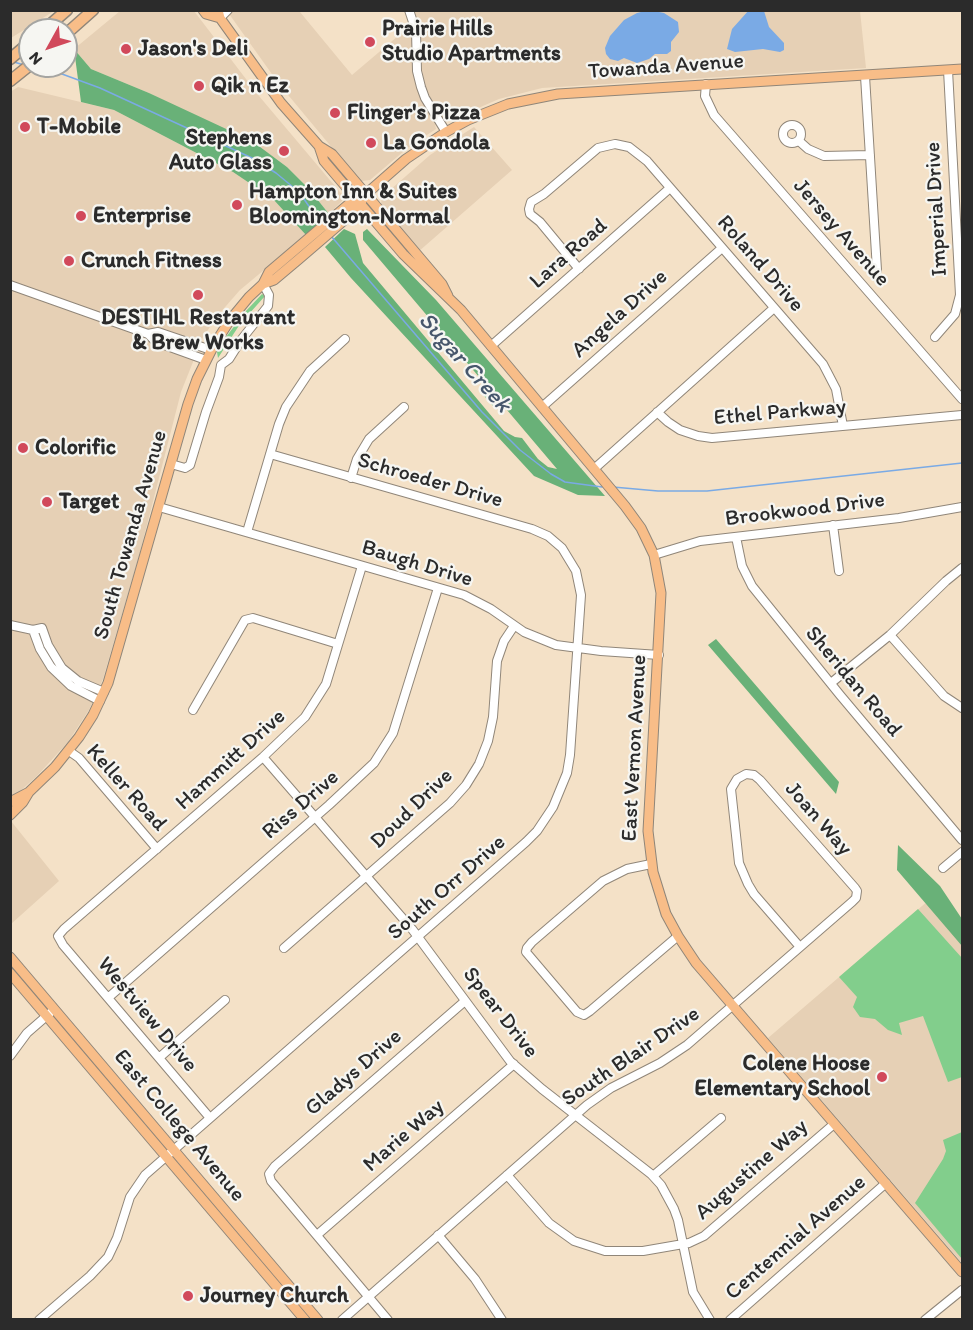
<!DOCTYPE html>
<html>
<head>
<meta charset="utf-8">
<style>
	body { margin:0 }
	#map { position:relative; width:973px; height:1330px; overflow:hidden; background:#f4e1c7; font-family:Itim,sans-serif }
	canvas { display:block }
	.frame { position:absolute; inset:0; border:12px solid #2b2b2b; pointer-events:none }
	.north { position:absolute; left:18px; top:18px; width:60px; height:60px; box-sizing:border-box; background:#f6f6f2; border:2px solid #a5a5a2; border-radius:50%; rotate:230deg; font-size:16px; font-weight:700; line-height:24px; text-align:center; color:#2b2b2b }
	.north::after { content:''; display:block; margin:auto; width:21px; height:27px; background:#d1495b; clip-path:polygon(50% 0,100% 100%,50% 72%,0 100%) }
</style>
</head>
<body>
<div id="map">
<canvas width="973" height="1330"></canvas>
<div class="frame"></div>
<div class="north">N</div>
</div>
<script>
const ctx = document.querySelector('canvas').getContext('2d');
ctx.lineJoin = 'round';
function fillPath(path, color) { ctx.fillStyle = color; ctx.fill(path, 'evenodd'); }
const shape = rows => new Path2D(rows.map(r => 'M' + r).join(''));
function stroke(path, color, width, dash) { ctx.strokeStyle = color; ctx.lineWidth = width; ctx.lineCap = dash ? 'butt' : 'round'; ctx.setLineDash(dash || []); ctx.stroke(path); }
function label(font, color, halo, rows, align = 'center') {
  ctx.font = font + ' Itim,sans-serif'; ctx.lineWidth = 4.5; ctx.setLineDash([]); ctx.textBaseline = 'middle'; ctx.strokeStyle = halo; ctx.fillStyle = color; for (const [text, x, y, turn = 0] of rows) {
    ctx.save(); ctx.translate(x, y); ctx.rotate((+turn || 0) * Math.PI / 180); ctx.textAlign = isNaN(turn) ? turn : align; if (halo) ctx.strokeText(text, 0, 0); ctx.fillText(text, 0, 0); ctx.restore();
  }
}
fillPath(shape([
	[11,10,54,10,54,11,11,38],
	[120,11,194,11,259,96,345,198,329,214,309,189,287,167,269,154,149,93,91,69,74,49],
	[227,11,301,11,300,12,352,75,411,25,416,86,421,100,435,124,436,129,410,146,370,180,362,181,358,179,279,84],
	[414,11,860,11,866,68,542,88,499,99,446,122,442,119,425,87,422,69,420,29],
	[18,87,114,110,233,172,273,199,306,235,240,290,219,314,203,337,181,392,139,556,103,679,89,710,68,742,36,777,11,799,10,92],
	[474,127,512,170,418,252,382,208,381,204,382,197,430,155],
	[11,821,59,881,11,924,10,924],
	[929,900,962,939,962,1263,768,1038]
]), '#e6d0b5');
fillPath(shape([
	[262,294,265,296,240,324,218,358,217,352,226,337,245,312],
	[485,384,499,400,493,406,479,390],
	[918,909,962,958,962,1077,948,1082,923,1016,899,1023,902,1035,888,1030,875,1019,860,1017,853,1007,857,997,839,977],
	[962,1132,962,1259,915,1203,943,1159,946,1151,943,1140]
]), '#82ce8c');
fillPath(shape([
	[74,49,91,69,149,93,252,141,287,167,309,189,329,214,306,235,273,199,233,172,114,110,81,102],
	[344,229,355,234,363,263,504,431,515,437,522,438,538,459,548,467,557,469,363,240,363,232,367,229,436,300,605,496,578,495,534,476,351,278,325,247],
	[716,639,839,782,836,794,708,645],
	[898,845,940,886,962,919,962,946,897,870]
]), '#69b178');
fillPath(shape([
	[649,10,664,13,678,22,679,32,671,42,671,51,667,54,655,54,649,59,637,63,624,58,618,61,610,59,606,54,605,48,610,36,624,20,637,13],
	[749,10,764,11,769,27,784,43,784,50,780,52,763,49,735,52,727,49,732,29]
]), '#7aaae5');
stroke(shape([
	[14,62,24,65],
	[35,67,62,74,100,88,252,158,276,173,299,192,320,222],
	[331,236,482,412,520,450,551,474,565,482,602,487],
	[613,487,658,491,707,491,962,463]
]), '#7aaae5', 1.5);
const minor = shape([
	[409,10,416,31,417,71,421,87,425,98,446,132],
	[220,18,228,10],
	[865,76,877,270],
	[706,84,705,96,714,115,962,399],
	'783 134a9 9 0 1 1 18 0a9 9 0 1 1-18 0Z',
	[799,141,808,149,824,156,870,155],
	[579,269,540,222,530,214,529,209,531,202,544,194,598,148,615,144,629,147,647,161,823,364,836,389,843,426],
	[10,285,148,334,156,342,206,360],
	[148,334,158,332,211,350],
	[935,337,955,314,960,295,948,70],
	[491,346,670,188],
	[542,407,722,248],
	[657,412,668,422,680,430,698,436,712,438,962,415],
	[171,464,185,468,190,465,206,412,219,377,221,365,229,359,241,340,268,306,269,295,263,284],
	[594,469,774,308],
	[351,478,357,459,369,439,404,407],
	[159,507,464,595,491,609,524,632,556,645,601,651,659,655],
	[833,525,839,571],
	[247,532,279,424,286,407,310,371,345,339],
	[736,537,742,566,752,586,840,695,962,840],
	[654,555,700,541,899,518,962,507],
	[10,625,33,630,42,628,48,645,62,668,78,681,104,692],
	[33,630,40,649,51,667,71,686,100,701],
	[890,635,944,696,962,708],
	[831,683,890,635,946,581,962,568],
	[193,710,245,620,253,618,338,644],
	[69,751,79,758,157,849],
	[263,757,412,929,510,1061,542,1089,651,1174,661,1185,674,1209,678,1220,693,1292,710,1320],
	[651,864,627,869,603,881,532,942,527,948,526,952,577,1012,584,1015,590,1011,678,936],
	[943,868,962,852],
	[284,948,450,803,466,785,479,764,488,741,493,717,497,661,504,641,514,626],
	[109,997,329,805,374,763,393,733,438,588],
	[10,1056,27,1033,50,1013],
	[160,1057,225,1000],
	[210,1118,63,945,58,936,64,929,263,757,305,717,326,684,362,566],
	[507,1175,549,1223,574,1241,605,1251,643,1251,689,1243,704,1236,834,1124],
	[653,1176,721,1118],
	[317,1235,514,1064],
	[438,1235,475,1279,502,1320],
	[39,1320,90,1276,108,1257,117,1238,130,1197,145,1175,526,842,537,831,553,807,567,773,570,755,581,595,576,571,562,548,548,536,532,529,270,454],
	[342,1320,587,1105,611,1088,660,1063,687,1045,852,902,856,898,857,891,855,888,760,780,754,775,746,774,737,779,731,789,739,863,748,884,754,894,800,947],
	[388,1320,271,1181,269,1174,275,1166,465,1001],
	[730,1320,886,1183],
	[925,1320,962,1290]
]);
const major = shape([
	[203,10,206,14,220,18],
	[218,10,220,18,281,103,319,146,332,154,442,284,448,296],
	[319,146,324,161,403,254,461,310,625,506,641,528,654,555,661,593,648,831,653,872,666,914,678,936,696,963,962,1272],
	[263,284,269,272,349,204,365,195,406,159,446,132,468,120,508,104,558,94,962,69],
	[10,802,29,792],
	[10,815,23,802,29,792,55,767,79,737,93,715,108,683,188,404,197,379,214,345,230,320,249,297,263,284,274,280,299,259,356,210,362,201],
	[10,957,318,1320],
	[10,973,305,1320]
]);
const highway = shape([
	[44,30,67,10],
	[66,34,93,10],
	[10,59,30,42],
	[10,81,30,65]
]);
stroke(minor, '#908679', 10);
stroke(major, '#908679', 11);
stroke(highway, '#908679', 13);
stroke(minor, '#fff', 8);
stroke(major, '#f8bd88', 9);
stroke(highway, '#f8bd88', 10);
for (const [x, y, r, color] of [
	[370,42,6,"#d1495b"],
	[126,49,6,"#d1495b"],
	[199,86,6,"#d1495b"],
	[335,113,6,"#d1495b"],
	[25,127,6,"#d1495b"],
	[371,143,6,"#d1495b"],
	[284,151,6,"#d1495b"],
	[237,205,6,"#d1495b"],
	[81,216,6,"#d1495b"],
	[69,261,6,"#d1495b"],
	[198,295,6,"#d1495b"],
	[23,448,6,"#d1495b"],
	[47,502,6,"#d1495b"],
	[882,1077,6,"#d1495b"],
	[188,1296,6,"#d1495b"]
]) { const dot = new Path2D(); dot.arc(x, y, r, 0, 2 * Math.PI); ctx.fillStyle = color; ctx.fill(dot); stroke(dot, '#f6f6f2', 2); }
label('bold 22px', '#2b2b2b', '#f6f6f2', [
	["Prairie Hills",382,29],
	["Studio Apartments",382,54],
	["Jason's Deli",138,49],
	["Qik n Ez",211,86],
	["Flinger's Pizza",347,113],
	["T-Mobile",37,127],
	["Stephens",272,138,"right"],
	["Auto Glass",272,163,"right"],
	["La Gondola",383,143],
	["Hampton Inn & Suites",249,192],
	["Bloomington-Normal",249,217],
	["Enterprise",93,216],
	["Crunch Fitness",81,261],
	["DESTIHL Restaurant",198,318,"center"],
	["& Brew Works",198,343,"center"],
	["Colorific",35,448],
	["Target",59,502],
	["Colene Hoose",870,1064,"right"],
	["Elementary School",870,1089,"right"],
	["Journey Church",200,1296]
], 'left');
label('22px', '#2b2b2b', '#f6f6f2', [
	["Towanda Avenue",666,67,-4],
	["Imperial Drive",937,209,-93],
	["Jersey Avenue",841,233,49],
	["Lara Road",569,254,-41],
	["Roland Drive",760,264,49],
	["Angela Drive",620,314,-42],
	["Ethel Parkway",780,413,-5],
	["Schroeder Drive",430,481,16],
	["Brookwood Drive",805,510,-7],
	["South Towanda Avenue",131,535,-74],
	["Baugh Drive",417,564,17],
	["Sheridan Road",853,682,50],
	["East Vernon Avenue",635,748,-87],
	["Hammitt Drive",231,760,-42],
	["Keller Road",126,788,48],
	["Riss Drive",301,805,-41],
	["Doud Drive",412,809,-44],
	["Joan Way",818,819,49],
	["South Orr Drive",447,888,-41],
	["Spear Drive",500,1013,52],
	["Westview Drive",147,1015,50],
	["South Blair Drive",631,1057,-34],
	["Gladys Drive",354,1073,-41],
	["East College Avenue",179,1126,50],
	["Marie Way",404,1136,-41],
	["Augustine Way",752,1170,-41],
	["Centennial Avenue",796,1238,-41]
]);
label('italic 24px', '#47576c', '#f6f6f2', [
	["Sugar Creek",464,363,48]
]);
</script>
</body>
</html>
